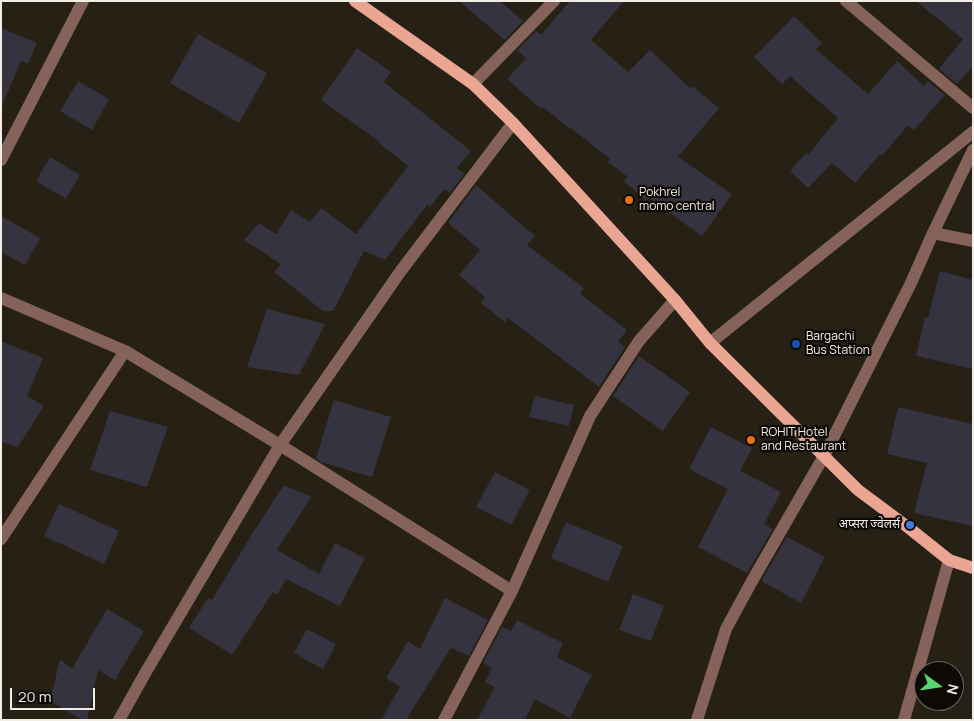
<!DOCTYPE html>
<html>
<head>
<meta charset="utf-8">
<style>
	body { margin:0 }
	#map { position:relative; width:974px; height:721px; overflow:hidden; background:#262015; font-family:Manrope,sans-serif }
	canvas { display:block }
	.frame { position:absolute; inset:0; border:2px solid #f2eee7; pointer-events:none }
	.north { position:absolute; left:914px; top:661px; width:50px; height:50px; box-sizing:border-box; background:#0d0a06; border:1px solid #696560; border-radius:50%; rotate:104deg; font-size:14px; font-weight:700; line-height:20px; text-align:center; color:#f2eee7 }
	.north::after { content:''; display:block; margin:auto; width:18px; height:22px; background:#55d671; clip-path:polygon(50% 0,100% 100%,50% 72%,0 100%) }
	.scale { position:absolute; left:10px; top:688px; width:85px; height:22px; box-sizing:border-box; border:2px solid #f2eee7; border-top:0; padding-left:6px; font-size:15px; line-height:18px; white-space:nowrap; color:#f2eee7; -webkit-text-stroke:4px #0d0a06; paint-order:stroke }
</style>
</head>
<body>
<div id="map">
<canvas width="974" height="721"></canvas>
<div class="frame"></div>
<div class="north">N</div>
<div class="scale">20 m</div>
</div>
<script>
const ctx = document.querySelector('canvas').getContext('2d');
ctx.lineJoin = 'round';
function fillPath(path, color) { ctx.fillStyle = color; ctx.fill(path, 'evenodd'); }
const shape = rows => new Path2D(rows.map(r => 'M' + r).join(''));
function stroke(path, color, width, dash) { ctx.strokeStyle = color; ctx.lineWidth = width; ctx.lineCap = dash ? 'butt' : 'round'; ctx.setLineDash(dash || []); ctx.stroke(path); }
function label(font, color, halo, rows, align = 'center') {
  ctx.font = font + ' Manrope,"Noto Sans Devanagari",sans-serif'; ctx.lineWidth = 4.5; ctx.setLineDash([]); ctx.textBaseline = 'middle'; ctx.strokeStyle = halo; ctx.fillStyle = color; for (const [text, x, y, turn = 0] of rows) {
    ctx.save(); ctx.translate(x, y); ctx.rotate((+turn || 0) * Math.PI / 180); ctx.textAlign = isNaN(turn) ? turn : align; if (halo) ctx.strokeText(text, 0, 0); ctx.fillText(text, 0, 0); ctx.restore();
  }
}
fillPath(shape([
	[459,1,500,1,523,21,505,40],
	[570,1,624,1,591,40,628,72,650,50,690,88,692,86,719,108,678,157,732,194,702,236,649,198,646,201,624,181,628,177,608,162,610,159,571,128,570,129,543,107,541,109,507,79,526,58,517,50,536,31,541,35],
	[916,1,973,1,973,66,957,84,939,69,963,39],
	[794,16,822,43,816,49,868,94,897,61,924,86,928,81,945,95,914,130,908,125,882,156,880,154,855,183,832,163,808,188,790,171,806,153,808,155,838,118,790,76,782,84,754,57],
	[1,28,37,43,28,64,21,61,1,108],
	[198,34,267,73,239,123,170,83],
	[357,48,391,72,384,82,471,151,457,168,464,174,450,193,444,189,430,207,427,205,385,260,364,251,333,311,323,311,274,272,281,264,244,240,259,223,276,234,291,210,310,222,321,208,356,234,408,166,379,143,380,142,321,100],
	[78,81,109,99,92,130,60,111],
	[50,157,80,175,66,199,36,181],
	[476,185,535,236,527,245,584,288,580,294,627,330,618,342,625,347,599,387,508,318,505,322,481,303,485,297,459,275,480,250,448,223],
	[1,216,40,238,25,265,1,252],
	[940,271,973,280,973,369,916,356,925,317,928,318],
	[267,309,325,324,299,375,247,367],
	[1,341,43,358,27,396,44,406,18,447,1,442],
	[639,356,690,392,663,431,613,396],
	[535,396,574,405,569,426,529,417],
	[334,400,391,417,372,477,321,462,316,458],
	[898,407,973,424,973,526,914,513,927,463,887,454],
	[110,411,168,427,147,487,90,470],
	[711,427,752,448,740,471,781,492,764,524,773,529,747,573,698,547,728,489,689,469],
	[495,472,530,490,511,525,476,507],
	[284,485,311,497,277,550,319,574,335,543,365,558,340,606,286,579,277,595,273,592,232,655,189,628,208,598,212,600,252,534],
	[59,504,119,531,104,564,44,536],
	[566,522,623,546,608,582,551,558],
	[787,537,825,557,801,603,763,582,763,581,762,580],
	[633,594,664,606,651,641,619,630],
	[445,598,488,620,469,656,451,648,406,720,381,720,400,687,386,678,408,641,420,649],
	[107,609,144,631,115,680,98,670,87,720,82,720,50,701,60,659,72,669],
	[517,620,563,643,557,657,592,675,570,718,535,699,525,720,477,720,495,687,485,682,492,668,483,663,502,627,511,631],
	[307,629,336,644,323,669,294,653]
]), '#34333f');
stroke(shape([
	[846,1,973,108],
	[473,84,554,1],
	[1,160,83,1],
	[933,233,973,241],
	[1,298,125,351,280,445,512,591],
	[710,343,973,132],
	[1,539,125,351],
	[119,720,147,670,280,445,400,272,513,123],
	[444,720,512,591,590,416,639,341,675,300],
	[697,720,726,629,752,581,824,456,911,283,933,233,973,150],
	[904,720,949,560]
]), '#85635a', 12);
stroke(shape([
	[355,1,473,84,513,123,675,300,710,343,858,490,909,528,949,560,973,568]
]), '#eba593', 12);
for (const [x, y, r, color] of [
	[629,200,5,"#e8710a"],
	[796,344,5,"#1a4fb4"],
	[751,440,5,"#e8710a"],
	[910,525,5,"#3f7fe0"]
]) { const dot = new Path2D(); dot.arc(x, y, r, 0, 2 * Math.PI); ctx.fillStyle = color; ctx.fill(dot); stroke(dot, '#0d0a06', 2); }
label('12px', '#f2eee7', '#0d0a06', [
	["Pokhrel",639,193],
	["momo central",639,207],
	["Bargachi",806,337],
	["Bus Station",806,351],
	["ROHIT Hotel",761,433],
	["and Restaurant",761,447],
	["अप्सरा ज्वेलर्स",900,525,"right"]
], 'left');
</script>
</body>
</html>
